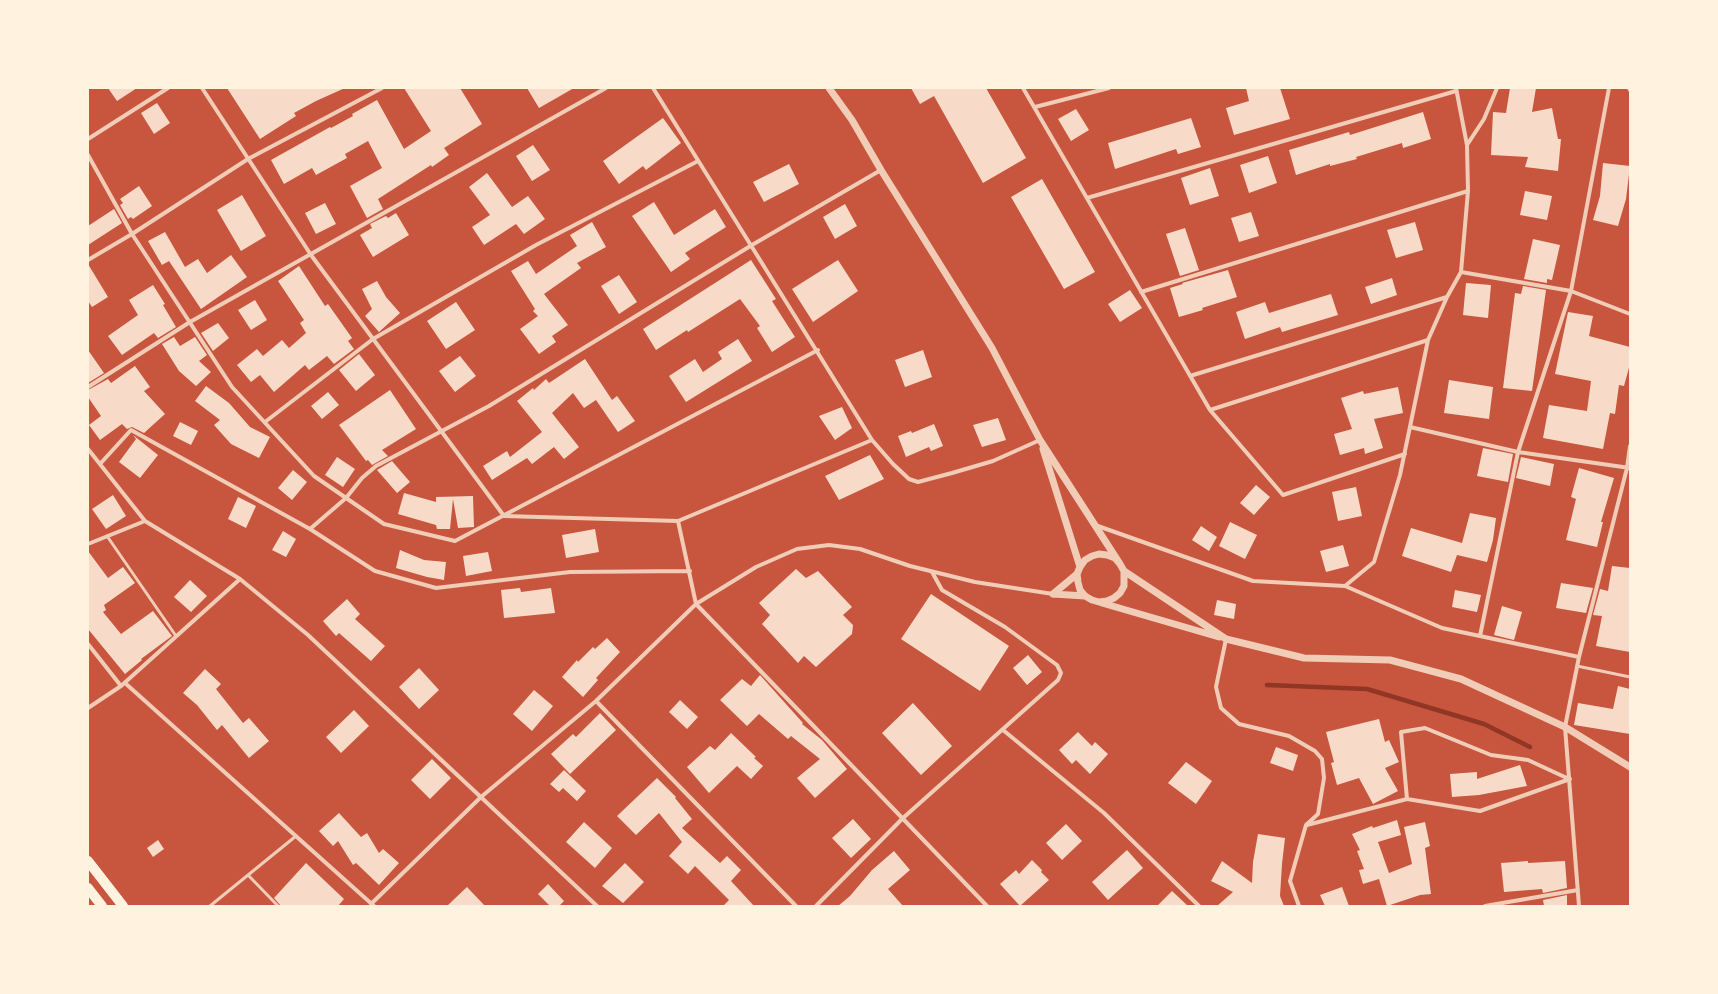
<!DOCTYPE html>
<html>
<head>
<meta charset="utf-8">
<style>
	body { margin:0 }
	#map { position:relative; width:1718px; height:994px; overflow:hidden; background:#c8553d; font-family:Overpass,sans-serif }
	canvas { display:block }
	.frame { position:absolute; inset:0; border:89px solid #fff3e0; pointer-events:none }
</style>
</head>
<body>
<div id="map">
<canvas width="1718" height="994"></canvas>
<div class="frame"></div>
</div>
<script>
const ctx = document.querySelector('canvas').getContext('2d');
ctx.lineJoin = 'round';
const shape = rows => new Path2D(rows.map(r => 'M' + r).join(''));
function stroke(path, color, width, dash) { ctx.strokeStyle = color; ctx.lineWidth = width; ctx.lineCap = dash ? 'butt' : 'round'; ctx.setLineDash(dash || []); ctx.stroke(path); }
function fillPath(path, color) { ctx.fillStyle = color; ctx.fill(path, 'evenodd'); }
stroke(shape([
	[1267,685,1367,689,1484,724,1530,747]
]), '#8f3625', 4.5);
fillPath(shape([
	[108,88,137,88,117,101],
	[227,88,345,88,316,101,294,113,296,116,260,139],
	[404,88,460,88,482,124,444,148,449,155,432,167,431,165,378,199,383,209,367,218,350,186,382,168,368,141,345,154,347,158,316,175,312,168,284,184,271,160,330,127,331,128,353,116,352,114,377,100,404,149,431,131],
	[527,88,574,88,539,108],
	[911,88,986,88,1026,158,983,183,934,96,920,104],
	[1246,88,1280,88,1290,119,1234,135,1226,108,1249,101],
	[1510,88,1536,88,1532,112,1552,108,1558,139,1561,139,1558,171,1525,167,1528,157,1491,155,1493,112,1506,113],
	[157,103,170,123,154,134,141,113],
	[1076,109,1089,130,1071,141,1058,119],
	[1423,112,1431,139,1403,148,1402,143,1356,157,1357,159,1330,166,1330,164,1296,175,1289,150,1349,132,1350,135],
	[663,118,681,143,646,170,643,166,619,184,603,161],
	[1191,118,1201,147,1178,154,1176,149,1115,169,1108,143],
	[533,145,550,170,532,181,516,156],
	[1268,156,1277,183,1249,193,1240,165],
	[1603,163,1630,166,1626,199,1618,226,1593,220,1600,196],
	[789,164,799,184,764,202,753,182],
	[1210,168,1219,196,1190,205,1181,178],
	[487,173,512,207,528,196,545,219,524,234,516,224,484,245,472,227,490,215,469,187],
	[1042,179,1095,272,1064,289,1011,197],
	[139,186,152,206,133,219,131,217,128,219,120,205,123,203,120,199],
	[1525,191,1552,196,1547,220,1520,215],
	[242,195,266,236,241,251,217,210],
	[654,202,674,235,715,209,726,227,685,253,690,259,671,272,632,216],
	[325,203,336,224,316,234,305,213],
	[845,204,857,226,835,239,823,217],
	[114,209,122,223,88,245,88,226],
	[1251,212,1259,236,1239,242,1231,218],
	[396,213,409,235,373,257,360,235,372,228,370,224,386,216,388,218],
	[592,222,606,247,577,263,581,268,544,294,568,325,552,336,556,342,539,354,520,329,538,316,533,311,535,309,511,271,528,261,536,274,577,246,570,235],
	[1415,222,1423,250,1396,258,1387,230],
	[1185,228,1199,270,1180,276,1166,234],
	[165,232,185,267,198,259,207,273,231,255,247,277,201,309,169,261,162,265,148,241],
	[1533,239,1560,245,1552,280,1547,279,1547,283,1524,279],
	[751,260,776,299,772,301,795,337,772,352,757,328,760,326,740,299,688,332,687,330,656,350,643,329],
	[838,260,858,291,813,322,792,289],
	[88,264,108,297,92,307,88,301],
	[299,266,325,306,328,304,352,338,348,341,354,349,334,364,327,356,309,370,305,365,274,392,260,375,251,382,237,365,257,349,263,356,282,340,289,348,306,333,300,323,304,320,278,281],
	[1228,270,1237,297,1202,308,1203,310,1179,317,1170,288,1183,284,1182,283],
	[619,275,637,302,619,314,601,286],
	[1392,278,1397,295,1371,304,1365,287],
	[377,281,386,297,400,313,379,332,365,316,372,309,362,289],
	[1466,283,1491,285,1488,318,1463,315],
	[153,285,165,304,163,305,176,327,158,338,154,333,122,355,108,336,138,315,129,300],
	[1523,286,1546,290,1532,391,1503,388,1515,293,1521,294],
	[1130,290,1142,308,1120,322,1108,304],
	[1331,294,1338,315,1282,332,1280,327,1245,339,1236,312,1265,302,1269,313],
	[255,300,267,320,251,330,238,310],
	[456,302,475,330,446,349,427,321],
	[1568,312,1593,316,1589,336,1630,347,1630,364,1624,386,1619,385,1615,414,1610,413,1603,449,1543,438,1549,405,1587,411,1591,381,1555,374],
	[218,323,229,338,213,351,201,333],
	[174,337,180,346,195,337,207,355,199,361,211,372,196,386,179,371,162,344],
	[738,339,752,361,686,402,669,376,695,359,703,372,722,359,718,352],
	[88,350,104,373,88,383],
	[923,350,932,377,905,387,895,360],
	[359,354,375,375,356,391,339,370],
	[460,356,476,376,455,392,439,371],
	[585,359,612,400,617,396,635,421,618,432,596,400,584,408,573,393,552,413,579,447,564,459,554,447,532,464,527,458,492,480,483,466,507,451,510,457,542,432,517,401,533,388,534,390,546,379,549,383],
	[135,366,150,387,144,391,165,414,144,433,132,427,127,429,122,424,100,440,89,425,101,416,88,397,88,390,108,379,111,383],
	[1449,380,1493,387,1489,419,1444,413],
	[206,386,229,403,250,427,270,437,259,458,231,444,214,425,220,420,195,401],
	[1398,387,1403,413,1374,419,1383,448,1365,454,1364,448,1340,455,1334,434,1352,429,1341,398,1363,391,1364,394],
	[390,390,416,429,382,450,388,456,372,465,368,460,366,461,339,425],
	[328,392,339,405,322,419,311,406],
	[842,407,852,428,835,440,819,416],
	[998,418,1006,440,982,447,973,425],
	[180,422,198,431,191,445,173,436],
	[934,424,943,446,931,451,929,447,906,457,898,436,911,431,912,433],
	[133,435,158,455,140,478,119,462,136,439],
	[1483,448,1513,454,1508,482,1477,476],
	[870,455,884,479,839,500,825,476],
	[337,457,355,469,343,487,325,475],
	[1521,457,1554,464,1550,486,1516,478],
	[392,461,410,482,397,493,377,470],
	[1579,468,1614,478,1601,522,1603,522,1597,547,1566,540,1576,499,1571,497],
	[293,470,307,482,292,500,278,488],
	[1256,485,1270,497,1254,515,1240,503],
	[1356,487,1362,516,1338,521,1332,492],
	[404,493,436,502,436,497,473,496,474,527,458,528,453,499,450,529,437,529,436,525,398,514],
	[113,495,126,516,106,529,92,509],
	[238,497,256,506,246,528,228,519],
	[1470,513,1496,518,1493,540,1487,562,1457,555,1451,572,1402,556,1411,528,1462,543],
	[1230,522,1257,535,1245,559,1219,546],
	[1201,526,1217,537,1209,551,1192,540],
	[595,529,599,552,566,558,562,535],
	[283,531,296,539,286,557,272,550],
	[1343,545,1349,566,1326,572,1320,551],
	[400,550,424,560,446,562,444,580,427,577,396,568],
	[88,551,108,578,123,567,135,583,104,605,106,610,103,612,121,634,153,611,172,636,141,659,142,660,125,674,88,629],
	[488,552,492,571,466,576,463,556],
	[1612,566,1630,568,1630,652,1596,646,1602,616,1593,615,1600,589,1608,591],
	[796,569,806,578,818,571,852,607,843,615,853,625,852,634,816,667,804,656,798,663,762,624,770,615,759,603],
	[190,580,207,596,191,612,174,597],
	[1561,583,1593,588,1586,613,1556,608],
	[520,588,521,592,551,588,555,613,504,618,501,590],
	[1455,590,1481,595,1477,612,1452,607],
	[931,594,1009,646,980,691,901,639],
	[347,599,360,614,355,619,385,646,371,661,339,633,336,636,323,621],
	[1217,600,1236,604,1234,619,1214,615],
	[1502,606,1522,612,1514,640,1494,635],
	[607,638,620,652,596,678,598,680,583,697,562,677,577,660,578,662,593,647,595,649],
	[1028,655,1042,672,1027,685,1013,668],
	[419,668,439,690,419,709,399,687],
	[205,669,221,684,216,689,243,723,249,718,269,741,249,758,222,725,217,730,197,705,183,693],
	[760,675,803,723,802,724,822,740,847,769,815,798,797,778,820,759,791,736,788,739,759,714,747,726,720,700,742,679,751,686],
	[1618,686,1630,689,1630,734,1574,725,1578,703,1613,709],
	[534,690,553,706,532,731,513,714],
	[680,700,698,717,687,729,669,712],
	[913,703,952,746,921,775,882,733],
	[354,710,369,726,341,753,326,737],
	[600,713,616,730,570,774,551,754,573,734,576,737],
	[1379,719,1385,742,1389,740,1399,762,1385,768,1398,791,1373,804,1359,778,1337,785,1331,763,1334,762,1326,732],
	[1078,732,1092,746,1095,742,1108,754,1090,774,1076,760,1072,764,1059,750],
	[731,733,756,757,754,758,763,766,751,779,737,766,709,793,687,767,710,746,715,750],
	[1276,747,1298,755,1293,771,1270,763],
	[432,759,451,778,430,799,411,780],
	[1186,762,1212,781,1196,804,1168,783],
	[1520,765,1527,786,1479,795,1452,797,1450,774,1477,772,1477,779],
	[564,770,586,791,577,801,563,788,559,792,550,784],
	[657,778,676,797,675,798,692,819,682,828,720,863,727,856,741,870,731,881,754,906,723,906,729,900,695,866,688,874,669,856,682,842,659,813,636,835,617,816],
	[339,813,361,837,367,833,379,853,383,849,399,863,379,885,356,863,353,865,338,841,333,846,319,831],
	[853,819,871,839,851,858,832,838],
	[1397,820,1401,835,1378,842,1389,873,1412,864,1404,827,1425,822,1430,846,1425,848,1431,894,1420,895,1387,906,1379,879,1363,884,1359,870,1364,869,1357,851,1360,850,1352,834,1372,826,1373,828],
	[584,822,612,848,595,868,566,842],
	[1066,824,1082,841,1062,860,1046,843],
	[1258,834,1285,838,1282,864,1280,896,1284,906,1217,906,1233,892,1211,881,1222,861,1252,883,1253,862],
	[158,840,164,849,153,857,147,848],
	[1127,850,1143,868,1108,900,1092,882],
	[894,851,910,870,888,889,903,906,838,906,850,896,872,870],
	[1032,860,1042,870,1041,872,1049,880,1020,906,1000,884,1016,870,1019,874],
	[1528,861,1528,863,1565,861,1567,888,1543,893,1542,889,1504,892,1501,863],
	[306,863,344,899,338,906,281,906,274,898],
	[625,863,644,882,623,903,602,886],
	[548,884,564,901,559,906,550,906,538,894],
	[467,887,485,906,447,906],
	[1342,887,1349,906,1325,906,1320,895],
	[1172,891,1188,906,1157,906],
	[1567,895,1567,906,1544,906,1543,900]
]), '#f7dbc8');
stroke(shape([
	[107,536,176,636],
	[1577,666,1630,677],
	[248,875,278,906],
	[210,906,296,836]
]), '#f1ccb7', 3);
stroke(shape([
	[202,88,311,255,504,516,678,521,872,440],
	[653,88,872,440,893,464,909,479,918,482,952,473,993,461,1040,440],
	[1023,88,1210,410,1283,495,1405,454],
	[1629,88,1630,90],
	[1035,107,1109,88],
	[88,139,168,88],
	[1467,145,1484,119,1497,88],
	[88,155,132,234,232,387,314,476,384,524,455,541,818,350],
	[1087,198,1456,91],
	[88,260,132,234,248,159,382,88],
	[1461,272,1571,291,1630,314],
	[1141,292,1468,191],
	[1190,376,1447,297],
	[88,387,190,322,606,88],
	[1210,410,1428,340],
	[265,422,373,339,536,245,698,161],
	[1410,427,1518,452,1630,468],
	[88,449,145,521,240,579,308,635,597,906],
	[100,464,131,430,310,529,375,571,436,588,570,572,690,571],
	[678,521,696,604],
	[1095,525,1253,581,1345,586,1442,628,1579,657],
	[310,529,346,498,362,478,376,466,489,406,752,245,881,170],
	[88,544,145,521],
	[1345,586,1374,562,1400,475,1428,340,1447,297,1461,272,1468,191,1467,145,1456,88],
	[696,604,987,906],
	[1480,636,1518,452,1571,291,1609,88],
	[1226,639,1216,687,1221,708,1239,724,1289,736,1315,751,1322,759,1324,778,1318,814,1306,825,1290,881,1299,906],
	[88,644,121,686],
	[125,683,374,906],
	[596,701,796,906],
	[88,708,121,686,240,579],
	[1003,730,1104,813,1199,906],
	[1407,799,1401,732,1425,728,1491,755,1528,760,1569,779],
	[1307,825,1407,799,1480,811,1570,779],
	[371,904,481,797,596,701,696,604,756,567,797,549,829,545,860,549,910,566,975,582,1053,594],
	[816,906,903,818,1058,680,1061,673,1057,665,1005,627,942,590,932,572],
	[1485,906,1578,890],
	[1579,906,1565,727,1579,657,1627,468,1630,446]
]), '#f1ccb7', 4);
stroke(shape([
	[829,88,852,120,881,170,992,348,1040,440,1120,564,1124,571,1124,586,1120,593,1114,598,1107,601,1099,602,1092,600,1085,596,1080,590,1078,582,1077,574,1080,567,1085,560,1092,556,1099,554,1107,555,1115,558,1120,564],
	[1043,449,1080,567],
	[1124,571,1226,639,1304,658,1390,660,1461,679,1565,727,1630,767],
	[1053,594,1085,596],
	[1053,594,1077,574],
	[1102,603,1219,637]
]), '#f1ccb7', 7);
stroke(shape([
	[88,861,123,906],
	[88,888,102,906]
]), '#fff3e0', 10);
</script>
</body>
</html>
